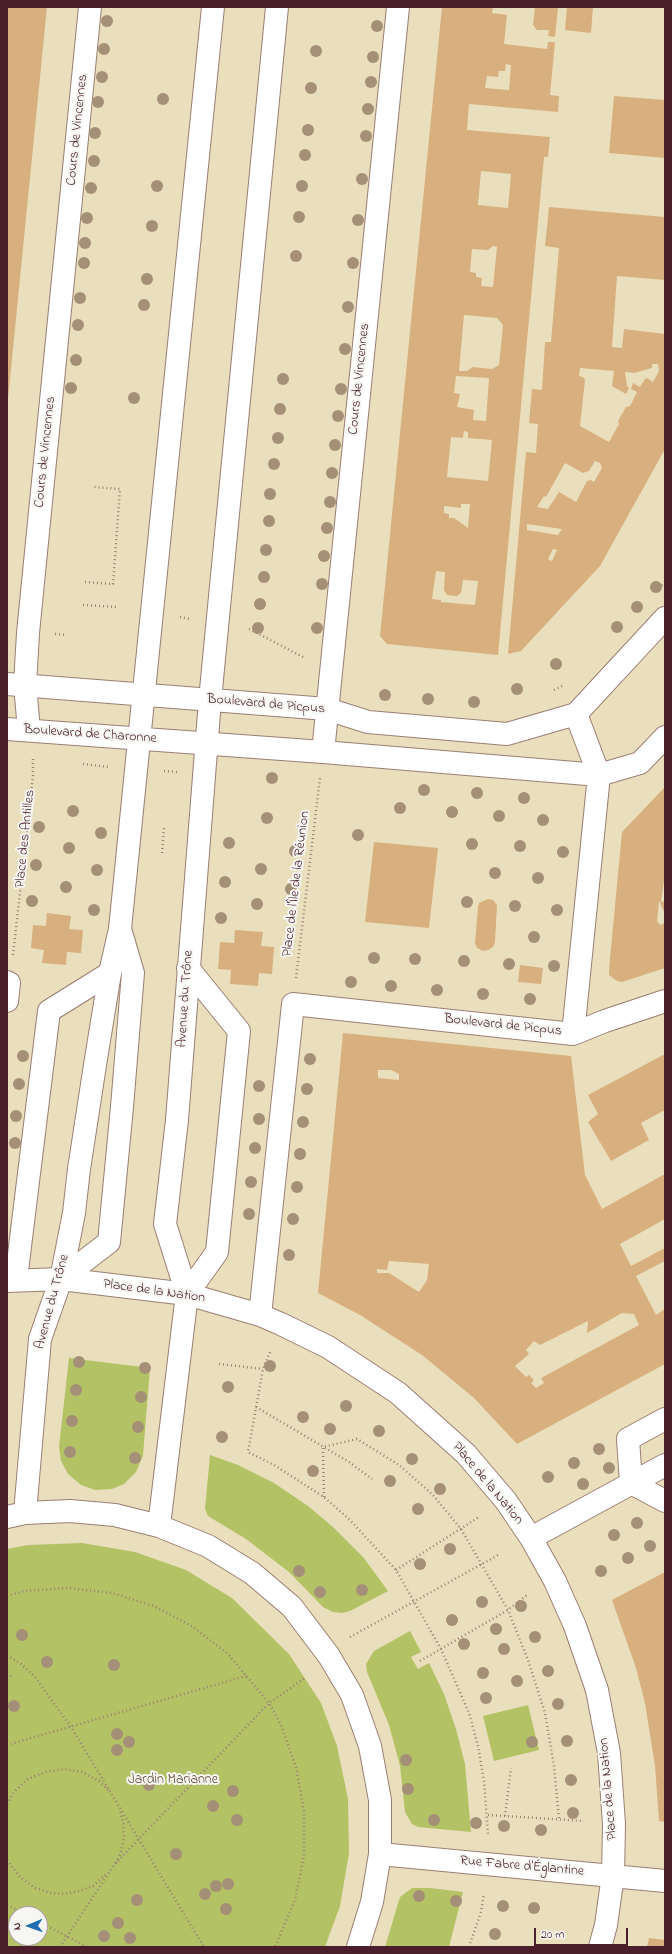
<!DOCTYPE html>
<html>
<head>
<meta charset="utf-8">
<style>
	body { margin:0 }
	#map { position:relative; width:672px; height:1954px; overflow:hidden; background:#eadfbc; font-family:"Indie Flower",sans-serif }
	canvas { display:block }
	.frame { position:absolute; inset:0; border:8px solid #4a1f2b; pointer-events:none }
	.north { position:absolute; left:8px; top:1906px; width:40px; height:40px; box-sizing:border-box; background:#f6f6f2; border:1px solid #b1a0a2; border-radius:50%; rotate:268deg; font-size:11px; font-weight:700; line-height:16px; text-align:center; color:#4a1f2b }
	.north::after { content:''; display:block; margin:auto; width:14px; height:18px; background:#1f6fb2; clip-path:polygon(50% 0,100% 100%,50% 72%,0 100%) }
	.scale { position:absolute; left:534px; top:1928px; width:94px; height:18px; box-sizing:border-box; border:2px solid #4a1f2b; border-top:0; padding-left:5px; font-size:12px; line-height:14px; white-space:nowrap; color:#4a1f2b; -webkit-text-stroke:3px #f6f6f2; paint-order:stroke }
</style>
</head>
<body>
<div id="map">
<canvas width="672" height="1954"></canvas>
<div class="frame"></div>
<div class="north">N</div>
<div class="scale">20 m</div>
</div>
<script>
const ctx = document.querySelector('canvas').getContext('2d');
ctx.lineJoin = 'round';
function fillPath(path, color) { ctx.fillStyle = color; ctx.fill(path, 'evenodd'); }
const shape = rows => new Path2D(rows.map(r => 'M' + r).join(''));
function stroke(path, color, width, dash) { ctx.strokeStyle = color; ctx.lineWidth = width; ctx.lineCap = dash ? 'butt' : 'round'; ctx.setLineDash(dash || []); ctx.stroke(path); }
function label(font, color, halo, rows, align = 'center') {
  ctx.font = font + ' "Indie Flower",sans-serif'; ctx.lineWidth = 4; ctx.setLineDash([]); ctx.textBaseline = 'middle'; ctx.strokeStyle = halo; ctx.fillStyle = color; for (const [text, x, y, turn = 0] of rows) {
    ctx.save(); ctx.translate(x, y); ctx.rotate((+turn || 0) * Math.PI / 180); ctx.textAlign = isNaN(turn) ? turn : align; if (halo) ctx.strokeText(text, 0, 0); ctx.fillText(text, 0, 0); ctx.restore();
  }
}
fillPath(shape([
	[69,1358,150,1368,143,1456,136,1472,124,1484,112,1489,95,1490,81,1485,68,1474,61,1461,59,1447],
	[210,1455,238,1465,274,1483,308,1506,333,1527,363,1557,388,1591,350,1611,342,1613,333,1612,323,1607,289,1572,246,1539,208,1516,205,1509],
	[82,1543,135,1552,186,1570,232,1598,289,1654,321,1703,337,1746,348,1799,349,1853,340,1906,325,1947,7,1947,7,1549,28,1545],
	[16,1914,40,1914,40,1938,16,1938],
	[410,1631,421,1652,411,1657,418,1669,429,1663,444,1694,456,1729,465,1764,471,1832,418,1827,412,1824,405,1812,400,1766,389,1725,367,1672,366,1664,374,1651],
	[528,1705,539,1750,494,1761,483,1716],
	[412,1888,430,1888,463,1892,449,1947,385,1947,400,1897]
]), '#b3c265');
fillPath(shape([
	[7,7,47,7,8,399,7,399],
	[442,7,493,7,492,13,507,15,504,44,547,49,548,42,555,42,550,95,559,96,558,112,469,104,467,130,550,137,548,157,544,157,498,655,387,644,380,636],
	[506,64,511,65,509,90,485,88,487,76,498,77,499,71,505,71],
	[481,171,511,174,508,208,478,205],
	[493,246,497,247,493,287,481,286,482,278,476,277,476,273,470,272,472,249,488,250],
	[464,315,497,318,503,325,499,365,492,369,473,367,467,371,459,371],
	[456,376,489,378,486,421,473,420,474,410,457,407,460,394,454,393],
	[464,431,468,432,468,438,492,440,488,481,447,477,451,437,463,438],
	[461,504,470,504,468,528,454,518,449,518,449,514,444,513,444,506,461,508],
	[436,571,445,572,444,590,447,595,457,596,461,593,463,580,478,581,475,605,441,602,441,600,432,599],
	[535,7,558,7,555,37,548,36,549,30,537,30,533,25],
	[567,7,593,7,591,33,565,30],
	[614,96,665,100,665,158,609,153],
	[549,207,665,217,665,280,617,276,612,347,622,348,624,329,665,334,665,449,600,566,521,651,508,654,526,452,536,453,538,424,529,423,532,389,542,390,545,342,551,342,559,248,545,246],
	[652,364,658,364,659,371,653,382,647,378,645,379,640,387,633,383,631,389,637,392,630,406,626,407,618,421,619,424,609,442,580,426,585,380,583,377,579,376,580,368,614,371,612,386,626,394,629,388,627,386,625,372,634,373,652,368],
	[595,461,600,463,602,468,594,482,591,480,587,481,576,502,559,492,548,509,537,507,544,496,546,497,565,463,583,473,589,471],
	[527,524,562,529,558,535,527,530],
	[553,549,557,550,552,561,548,559],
	[665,787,665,874,661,902,665,901,665,914,659,901,657,921,660,925,665,923,665,968,622,982,617,981,609,975,609,969,622,832],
	[374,842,438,848,429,928,365,922],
	[488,899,493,900,497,905,495,942,493,947,488,950,483,951,477,948,475,943,478,907,479,903],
	[47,913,71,916,69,929,83,930,81,953,67,952,66,965,42,963,44,950,31,948,33,925,46,926],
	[235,930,263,932,261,946,274,947,272,974,259,973,258,986,230,984,231,970,218,969,220,942,234,943],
	[520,965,543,968,541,984,518,982],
	[343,1033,571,1056,585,1175,602,1209,665,1174,665,1219,620,1244,631,1266,665,1248,665,1261,636,1276,656,1315,665,1309,665,1364,517,1444,474,1398,422,1355,360,1315,318,1293],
	[378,1070,391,1070,399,1074,399,1080,378,1078],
	[389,1261,429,1264,427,1280,419,1292,389,1273,377,1273,377,1269,387,1270],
	[622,1313,634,1314,639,1325,541,1378,544,1383,536,1388,531,1383,534,1380,529,1375,526,1377,515,1366,529,1354,526,1350,534,1341,540,1345,588,1321,587,1333],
	[665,1054,665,1110,641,1123,649,1140,611,1161,588,1122,598,1114,588,1095],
	[665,1572,665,1822,659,1821,655,1766,645,1703,636,1668,612,1600],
	[649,1938,665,1940,665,1947,647,1947]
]), '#d8b07f');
const minor = shape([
	[29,730,25,685,28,633,90,7],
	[323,752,398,7],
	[7,982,9,983,7,1001],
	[573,1034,599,775,576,714],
	[16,1279,49,1011,110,973],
	[61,1279,109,1242,122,1107,133,973,120,929],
	[7,1281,61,1279,187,1294,260,1315,281,1324,328,1347,398,1393,466,1454,506,1501,531,1538,555,1581,575,1626,597,1690,609,1753,614,1824,613,1875,606,1925,600,1947],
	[187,1294,217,1252,239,1031,188,968],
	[260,1315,293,1004,573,1034,605,1021,665,1001],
	[665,1419,628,1439,631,1483,665,1501],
	[531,1538,665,1465],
	[380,1854,665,1881]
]);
const major = shape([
	[7,684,327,709,368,722,507,734,576,714,665,618],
	[7,729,323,752,599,775,640,763,665,737],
	[25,1513,40,1339,61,1279,74,1213,79,1169,95,1065,110,973,120,929,213,7],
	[7,1517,25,1513,70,1511,115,1515,159,1526,208,1546,252,1573,292,1607,329,1656,352,1695,370,1746,380,1800,380,1854,372,1902,358,1947],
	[159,1526,187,1294,165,1224,177,1120,210,700,277,7]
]);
stroke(minor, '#9a7f74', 24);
stroke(major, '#9a7f74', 24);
stroke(shape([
	[85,582,113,584,120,489,94,487],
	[656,591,665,582],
	[83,605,118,607],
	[180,617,190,619],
	[249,629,305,658],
	[55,634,66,635],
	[554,690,564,685],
	[83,764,109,767],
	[164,771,177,772],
	[162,853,164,828],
	[13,955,33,776,33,759],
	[296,978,320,778],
	[270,1352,263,1369,248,1452,274,1465,324,1497,350,1520,396,1570,441,1649,469,1713,478,1746,484,1781,488,1834],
	[219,1364,263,1369],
	[256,1407,349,1462,372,1479],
	[324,1497,323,1447,357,1439,399,1465,433,1495,461,1529,508,1610,528,1660,545,1713,554,1766,559,1819],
	[396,1570,479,1517],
	[7,1596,24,1591,68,1588,112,1593,154,1606,193,1627,228,1654,269,1703,281,1725,296,1767,304,1811,304,1856,295,1900,275,1947],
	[350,1637,500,1554],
	[7,1655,21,1664,35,1677,71,1727,204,1947],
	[420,1661,508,1610,527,1595],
	[7,1679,11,1676],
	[7,1745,246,1676],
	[7,1804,14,1792,28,1779,45,1772,64,1769,82,1772,99,1781,108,1790],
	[488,1815,584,1821],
	[505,1816,511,1768],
	[7,1860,20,1877,35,1888,50,1893,64,1894,79,1891,93,1886,106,1874],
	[116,1863,121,1852,124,1837,123,1822,120,1810],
	[7,1905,25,1914],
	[40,1922,87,1947],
	[60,1947,114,1865,269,1703,305,1678],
	[469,1947,481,1912,484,1894]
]), '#9a7f74', 2.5, [1, 3]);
stroke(minor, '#fff', 22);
stroke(major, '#fff', 22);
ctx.fillStyle = '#a49076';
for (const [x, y] of [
	[107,21],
	[377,26],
	[104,49],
	[316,51],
	[373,57],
	[102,77],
	[371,82],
	[311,88],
	[163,99],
	[98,102],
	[368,109],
	[308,130],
	[95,133],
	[366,136],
	[305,155],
	[94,161],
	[362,179],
	[157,186],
	[302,186],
	[91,188],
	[299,217],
	[87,218],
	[358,220],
	[152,226],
	[85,243],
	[296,256],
	[84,263],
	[353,263],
	[147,279],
	[80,298],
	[144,305],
	[348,307],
	[78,325],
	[345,349],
	[76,360],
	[283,379],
	[71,388],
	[341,389],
	[134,398],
	[280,409],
	[338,416],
	[278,438],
	[335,445],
	[274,464],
	[332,473],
	[270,494],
	[330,502],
	[269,521],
	[327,528],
	[266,550],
	[324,556],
	[264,577],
	[322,584],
	[656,587],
	[260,604],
	[637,607],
	[617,627],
	[258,628],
	[317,628],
	[556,664],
	[517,689],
	[385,695],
	[428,699],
	[474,702],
	[272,778],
	[424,790],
	[477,793],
	[524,798],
	[400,808],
	[73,811],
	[452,812],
	[499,816],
	[267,818],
	[543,820],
	[39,827],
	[101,833],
	[358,835],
	[229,843],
	[472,844],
	[520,846],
	[69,848],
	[295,851],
	[563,852],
	[36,865],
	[261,869],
	[97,870],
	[495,873],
	[538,878],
	[225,882],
	[66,887],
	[291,889],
	[32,901],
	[467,902],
	[257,904],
	[515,906],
	[94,910],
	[557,910],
	[221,918],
	[534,937],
	[374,958],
	[415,959],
	[464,961],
	[509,964],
	[554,966],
	[351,982],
	[391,986],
	[437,990],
	[483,994],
	[530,999],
	[23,1056],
	[310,1059],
	[19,1084],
	[259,1086],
	[307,1089],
	[16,1116],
	[259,1119],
	[303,1122],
	[15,1143],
	[255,1148],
	[300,1154],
	[251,1182],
	[297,1187],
	[249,1214],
	[293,1219],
	[289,1255],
	[79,1362],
	[270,1366],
	[145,1368],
	[228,1387],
	[76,1390],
	[141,1397],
	[346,1406],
	[303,1417],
	[72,1421],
	[138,1427],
	[330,1429],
	[379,1431],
	[222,1437],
	[599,1449],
	[70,1452],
	[135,1458],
	[412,1459],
	[574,1463],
	[609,1468],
	[313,1471],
	[548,1477],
	[390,1481],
	[583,1484],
	[440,1489],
	[418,1509],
	[637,1523],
	[614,1535],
	[650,1546],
	[450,1549],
	[628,1558],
	[420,1564],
	[299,1571],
	[601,1571],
	[362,1590],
	[320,1592],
	[482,1602],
	[521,1606],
	[452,1620],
	[496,1629],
	[22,1635],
	[535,1637],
	[464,1644],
	[504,1649],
	[47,1662],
	[114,1665],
	[548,1671],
	[483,1673],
	[517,1681],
	[486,1698],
	[558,1704],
	[14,1706],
	[117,1734],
	[567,1741],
	[129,1742],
	[532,1742],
	[117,1750],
	[406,1760],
	[571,1780],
	[149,1785],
	[408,1789],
	[233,1791],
	[213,1806],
	[573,1813],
	[237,1820],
	[434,1820],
	[476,1823],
	[504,1826],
	[541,1830],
	[176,1854],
	[228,1884],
	[216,1886],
	[205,1894],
	[419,1896],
	[137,1900],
	[456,1901],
	[503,1906],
	[534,1908],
	[226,1909],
	[118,1923],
	[495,1934],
	[104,1936],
	[130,1938]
]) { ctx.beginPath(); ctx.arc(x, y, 6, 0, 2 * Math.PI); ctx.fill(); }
label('14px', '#4a1f2b', '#f6f6f2', [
	["Cours de Vincennes",78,130,-84],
	["Cours de Vincennes",360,379,-84],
	["Cours de Vincennes",46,452,-84],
	["Boulevard de Picpus",266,705,5],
	["Boulevard de Charonne",90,735,4],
	["Place des Antilles",26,839,-84],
	["Place de l'Île de la Réunion",297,884,-83],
	["Avenue du Trône",186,999,-86],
	["Boulevard de Picpus",503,1026,6],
	["Place de la Nation",154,1292,8],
	["Avenue du Trône",53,1302,-75],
	["Place de la Nation",487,1484,50],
	["Place de la Nation",609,1789,-95],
	["Rue Fabre d'Églantine",522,1867,5]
]);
label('14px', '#6a503c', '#f6f6f2', [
	["Jardin Marianne",173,1781]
]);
</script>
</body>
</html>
